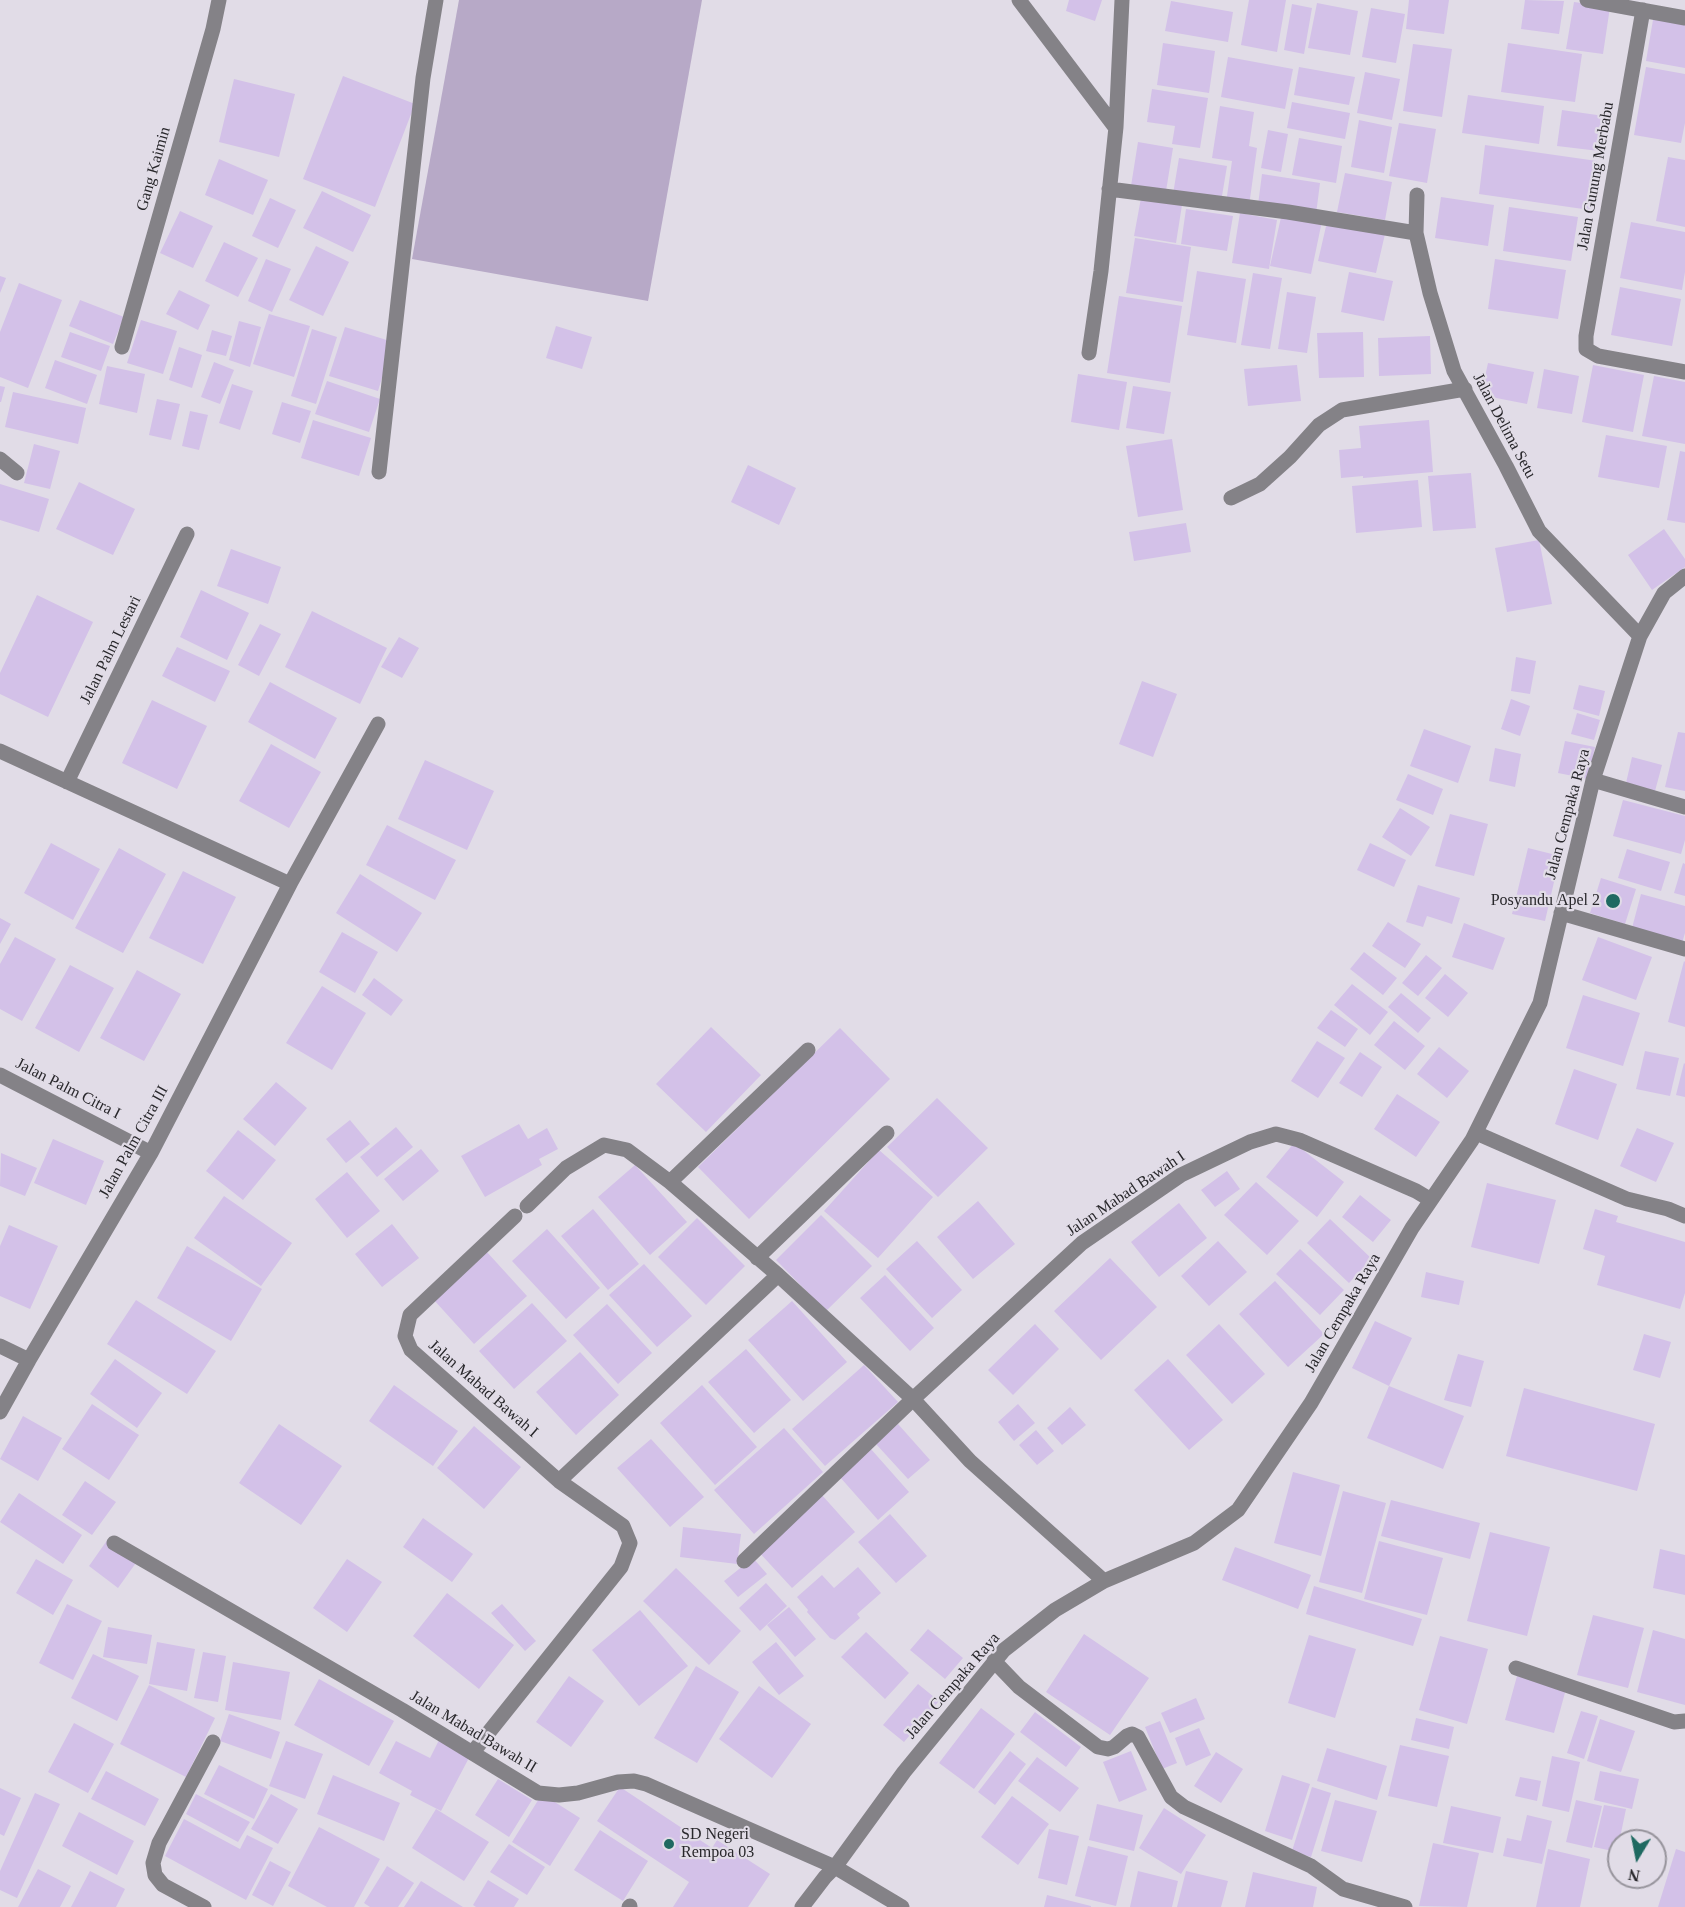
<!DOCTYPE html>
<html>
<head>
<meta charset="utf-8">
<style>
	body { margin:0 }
	#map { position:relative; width:1685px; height:1907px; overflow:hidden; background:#e1dce7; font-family:Georgia,serif }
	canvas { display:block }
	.north { position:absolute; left:1607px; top:1829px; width:60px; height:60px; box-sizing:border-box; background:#e1dce7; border:2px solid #97949c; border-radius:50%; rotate:190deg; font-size:16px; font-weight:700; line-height:24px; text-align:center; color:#28272b }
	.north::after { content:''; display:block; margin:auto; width:21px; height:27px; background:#1f6961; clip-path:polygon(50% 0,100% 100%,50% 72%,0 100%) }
</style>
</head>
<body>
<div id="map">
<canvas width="1685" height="1907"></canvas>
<div class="north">N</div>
</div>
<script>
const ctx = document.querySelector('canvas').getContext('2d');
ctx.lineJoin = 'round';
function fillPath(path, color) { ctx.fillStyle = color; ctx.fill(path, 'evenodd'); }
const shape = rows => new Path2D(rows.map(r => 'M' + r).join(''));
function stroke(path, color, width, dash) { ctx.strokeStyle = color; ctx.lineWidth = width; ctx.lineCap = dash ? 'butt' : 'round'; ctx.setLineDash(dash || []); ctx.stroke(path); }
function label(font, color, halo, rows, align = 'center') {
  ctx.font = font + ' Georgia,serif'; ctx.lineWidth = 4.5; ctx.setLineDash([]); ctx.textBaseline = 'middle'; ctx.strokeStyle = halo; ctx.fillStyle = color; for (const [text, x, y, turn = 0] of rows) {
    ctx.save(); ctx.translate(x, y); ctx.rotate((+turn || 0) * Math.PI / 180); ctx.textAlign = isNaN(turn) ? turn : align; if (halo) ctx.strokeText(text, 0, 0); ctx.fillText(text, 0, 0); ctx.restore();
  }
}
fillPath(shape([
	[459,0,702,0,648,301,412,259]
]), '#b7a9c7');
fillPath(shape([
	[1069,0,1102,0,1095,21,1066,11],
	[1249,0,1286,0,1277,52,1241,45],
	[1409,0,1449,0,1444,34,1406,29],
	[1525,0,1564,1,1559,34,1521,29],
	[1171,1,1233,12,1228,42,1165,31],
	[1574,2,1610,7,1603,54,1566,49],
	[1317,3,1358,11,1350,55,1308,48],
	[1292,4,1312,8,1304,54,1284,50],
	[1371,8,1405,14,1396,63,1362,57],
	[1654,14,1685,19,1685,68,1646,61],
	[1163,43,1215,51,1209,93,1157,85],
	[1508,43,1582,54,1575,102,1501,92],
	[1413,44,1452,49,1442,117,1403,111],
	[1228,57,1293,69,1285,109,1221,97],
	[1299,67,1355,77,1349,105,1294,95],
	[1646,67,1685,74,1685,123,1681,143,1634,135],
	[1365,72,1400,79,1392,120,1357,113],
	[343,76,415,104,375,207,303,179],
	[234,79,295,94,279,157,219,142],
	[1152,89,1208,98,1200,148,1172,144,1175,126,1147,122],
	[1468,95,1544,106,1539,144,1462,133],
	[1292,102,1350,113,1345,139,1287,128],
	[1220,106,1254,112,1249,146,1257,148,1249,206,1226,203,1232,161,1212,158],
	[1562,110,1604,116,1599,151,1557,146],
	[1359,120,1392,127,1384,173,1351,167],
	[1399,123,1436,129,1427,183,1389,176],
	[1268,130,1288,134,1281,172,1261,168],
	[1299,138,1342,146,1336,183,1292,175],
	[1138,142,1173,148,1166,191,1131,186],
	[1485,145,1597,161,1590,210,1479,194],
	[1668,157,1685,160,1685,227,1656,221],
	[1179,158,1227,166,1221,202,1173,194],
	[219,159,268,180,253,215,205,195],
	[1345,173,1392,182,1385,220,1337,212],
	[1262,174,1320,183,1316,214,1258,205],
	[322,191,371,215,353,252,303,228],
	[1441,197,1494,205,1488,246,1435,238],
	[270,198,296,210,278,248,252,236],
	[1141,198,1182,205,1176,243,1134,236],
	[1509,207,1578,217,1571,261,1503,251],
	[1186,209,1233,216,1227,251,1181,244],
	[180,211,213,226,193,268,160,253],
	[1240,213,1277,220,1269,269,1232,263],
	[1282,213,1322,221,1311,274,1270,266],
	[1327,222,1385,234,1376,273,1318,261],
	[1631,222,1685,232,1685,272,1682,290,1620,278],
	[1135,238,1191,247,1183,302,1126,293],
	[224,242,258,258,238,297,205,281],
	[316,246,349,262,323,316,289,300],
	[266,259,291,269,272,312,248,301],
	[1495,259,1566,270,1558,319,1488,309],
	[1197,271,1246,279,1236,343,1187,335],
	[1349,272,1393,281,1384,321,1341,312],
	[1253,273,1282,278,1270,349,1241,345],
	[0,276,6,278,0,293],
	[19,283,62,300,28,388,0,377,0,332],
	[1620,287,1681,299,1672,346,1611,335],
	[179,290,210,305,198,330,166,314],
	[1287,292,1316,297,1307,353,1278,349],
	[1119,296,1182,306,1170,383,1107,373],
	[80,300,124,317,113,344,69,326],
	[269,314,310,326,294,377,253,364],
	[141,320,177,331,163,374,127,363],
	[239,321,261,327,250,367,229,360],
	[556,326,592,337,582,369,546,358],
	[345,327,393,342,378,391,329,376],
	[312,329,337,337,316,404,291,396],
	[212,330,232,336,226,356,206,351],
	[70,332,110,346,101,371,61,357],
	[1363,332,1364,377,1319,378,1317,333],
	[1430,336,1431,374,1379,376,1378,338],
	[179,347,202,355,192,388,169,380],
	[55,360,97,375,87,404,45,388],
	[214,362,234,370,220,404,201,397],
	[1488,363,1534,372,1527,404,1481,395],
	[1297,365,1301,401,1248,406,1244,369],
	[1593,365,1644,375,1633,432,1582,422],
	[107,366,145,374,137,413,99,404],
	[1544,369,1579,376,1572,414,1537,408],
	[1078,374,1127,382,1119,430,1071,422],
	[1654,376,1685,382,1685,444,1642,436],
	[327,381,380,399,369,432,315,414],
	[232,384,253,391,240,430,219,423],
	[0,386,5,387,1,402,0,402],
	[1133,386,1171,392,1164,434,1126,428],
	[13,392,86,408,78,444,5,427],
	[157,399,180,404,171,440,149,435],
	[282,402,311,411,300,443,272,434],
	[190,411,208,415,199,450,182,446],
	[313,420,371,438,359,476,301,458],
	[1429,420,1433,472,1363,478,1363,476,1341,478,1339,450,1361,448,1359,426],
	[1606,435,1667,446,1659,488,1598,477],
	[1172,439,1183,510,1138,517,1126,446],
	[34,444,60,451,50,489,24,483],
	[1680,451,1685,452,1685,523,1667,520],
	[748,465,796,488,779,525,731,502],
	[1471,473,1476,528,1433,531,1428,476],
	[1418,480,1422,527,1356,533,1352,486],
	[79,482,135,509,113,555,56,529],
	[0,484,49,499,39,532,0,520],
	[1186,523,1191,552,1134,561,1129,532],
	[1664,529,1685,559,1685,567,1652,590,1628,555],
	[1539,540,1552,604,1507,612,1495,548],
	[231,549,281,567,268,604,217,586],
	[201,590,249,613,227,660,180,637],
	[37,595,93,622,48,717,0,694,0,673],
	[312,611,387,648,360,704,285,667],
	[260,624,281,634,259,676,238,665],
	[399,637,419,648,402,678,381,667],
	[177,647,230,671,215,702,162,676],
	[1516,657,1536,661,1530,694,1511,691],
	[1142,681,1177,694,1153,757,1119,744],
	[270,682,337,718,315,759,248,722],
	[1579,685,1605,691,1599,716,1573,709],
	[1511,699,1530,706,1520,736,1501,729],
	[152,700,207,726,177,789,122,763],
	[1577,713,1600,720,1594,740,1571,734],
	[1424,729,1471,746,1458,783,1410,766],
	[1678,732,1685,733,1685,791,1665,787],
	[1565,741,1595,747,1588,779,1558,773],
	[271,744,321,772,289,828,239,801],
	[1495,748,1521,754,1515,787,1489,781],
	[1632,757,1662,765,1655,791,1626,783],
	[425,760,494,791,467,850,398,819],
	[1408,774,1443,789,1433,815,1396,800],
	[1623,800,1685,816,1685,840,1681,854,1613,836],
	[1400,808,1430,827,1411,856,1382,837],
	[1450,814,1488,824,1474,876,1435,866],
	[387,825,456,860,435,900,366,865],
	[51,843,100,869,73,920,24,893],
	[1370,843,1406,860,1394,887,1357,870],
	[119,848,166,874,123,953,75,928],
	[1528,848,1560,856,1545,921,1512,914],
	[1627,849,1670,862,1661,891,1618,878],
	[1683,863,1685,864,1685,896,1674,893],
	[183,871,236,897,203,964,149,938],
	[360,874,422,913,397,952,336,913],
	[1601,878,1636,889,1625,924,1590,913],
	[1418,885,1460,898,1452,924,1427,916,1423,927,1406,922],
	[1641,894,1685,906,1685,933,1682,943,1632,928],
	[0,918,11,924,0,944],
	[1388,922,1421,944,1405,968,1372,946],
	[1464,923,1505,938,1493,970,1452,957],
	[342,932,378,952,355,993,319,972],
	[15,937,56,959,22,1021,0,1009,0,964],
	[1598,937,1652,957,1636,1000,1582,980],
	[1364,952,1397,978,1383,995,1350,969],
	[1426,955,1442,968,1418,996,1402,983],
	[1684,961,1685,962,1685,1027,1668,1022],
	[70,965,114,988,79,1052,35,1028],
	[137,970,181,994,144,1061,100,1038],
	[1445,974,1468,993,1448,1017,1425,998],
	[374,978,403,1000,391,1016,362,995],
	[1352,984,1388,1012,1370,1035,1334,1005],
	[322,986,366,1013,332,1070,286,1043],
	[1401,993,1431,1018,1418,1033,1388,1007],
	[1583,995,1640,1013,1623,1066,1566,1048],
	[1331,1010,1358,1029,1345,1047,1317,1028],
	[1394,1021,1425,1046,1405,1070,1374,1045],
	[711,1027,761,1075,706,1132,656,1084],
	[840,1028,890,1079,749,1219,698,1167],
	[1317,1041,1345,1058,1318,1098,1291,1081],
	[1439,1047,1469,1071,1447,1098,1417,1074],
	[1645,1051,1679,1058,1670,1096,1636,1089],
	[1360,1052,1382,1067,1362,1097,1339,1083],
	[1684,1063,1685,1064,1685,1097,1676,1095],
	[1574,1069,1617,1084,1598,1140,1555,1124],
	[276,1082,307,1108,275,1146,243,1119],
	[1397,1094,1440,1122,1416,1157,1374,1129],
	[937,1098,988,1148,938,1197,887,1147],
	[350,1120,370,1144,346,1163,326,1139],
	[519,1124,528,1139,547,1128,558,1149,539,1159,542,1165,485,1197,461,1156],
	[396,1127,413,1147,377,1177,360,1157],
	[1637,1128,1674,1143,1656,1182,1620,1166],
	[238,1130,276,1160,243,1200,206,1171],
	[53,1139,104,1161,86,1205,34,1183],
	[1294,1143,1344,1182,1317,1217,1266,1177],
	[421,1149,439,1171,403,1201,384,1179],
	[879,1150,933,1197,878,1258,824,1211],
	[1,1153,37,1168,25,1196,0,1186],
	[635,1165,687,1222,650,1255,598,1197],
	[1227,1171,1240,1189,1215,1207,1201,1190],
	[347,1172,380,1211,347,1238,315,1199],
	[1256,1182,1299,1221,1267,1255,1224,1215],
	[1487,1183,1556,1200,1539,1264,1471,1247],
	[1360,1195,1391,1220,1373,1242,1342,1217],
	[224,1196,292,1243,261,1286,194,1238],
	[978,1201,1015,1244,973,1279,937,1237],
	[1179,1203,1207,1238,1159,1277,1131,1242],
	[593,1209,639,1264,608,1290,561,1236],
	[1595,1209,1618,1216,1616,1222,1685,1242,1685,1293,1680,1309,1597,1285,1605,1256,1583,1249],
	[821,1215,872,1266,826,1311,776,1260],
	[697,1218,745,1266,706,1305,658,1257],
	[1330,1219,1372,1259,1349,1283,1307,1243],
	[392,1224,419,1258,382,1287,355,1254],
	[9,1225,58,1246,30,1309,0,1296,0,1246],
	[547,1229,600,1288,566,1319,512,1261],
	[917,1241,962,1290,932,1318,886,1269],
	[1218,1241,1247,1272,1209,1306,1181,1276],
	[187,1246,262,1289,231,1341,157,1298],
	[1300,1249,1344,1290,1320,1315,1276,1274],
	[486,1251,527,1296,474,1344,433,1299],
	[1110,1258,1157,1307,1101,1360,1054,1311],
	[644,1264,692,1316,657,1347,609,1295],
	[1426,1272,1464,1281,1459,1305,1421,1297],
	[885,1275,934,1328,910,1351,860,1298],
	[1275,1281,1324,1334,1288,1367,1239,1314],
	[136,1300,216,1351,187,1394,107,1344],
	[792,1301,847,1362,803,1401,748,1340],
	[532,1303,567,1341,514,1389,479,1351],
	[607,1304,652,1353,618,1384,573,1335],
	[1375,1321,1412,1338,1389,1386,1464,1416,1443,1469,1367,1438,1389,1386,1352,1368],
	[1035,1324,1059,1349,1013,1395,988,1370],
	[1219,1324,1265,1374,1232,1404,1186,1355],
	[1644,1334,1671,1342,1660,1378,1633,1370],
	[746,1349,791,1400,754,1433,708,1382],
	[580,1352,619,1395,576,1435,536,1392],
	[1458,1354,1484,1361,1471,1407,1444,1400],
	[115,1359,162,1393,137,1428,90,1394],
	[1168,1359,1223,1420,1189,1450,1134,1390],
	[864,1365,898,1402,825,1466,792,1429],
	[394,1385,458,1431,433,1466,369,1421],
	[702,1385,757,1447,715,1485,660,1423],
	[1524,1388,1655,1424,1637,1491,1506,1456],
	[92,1404,139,1435,109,1480,62,1449],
	[1018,1404,1035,1423,1014,1441,998,1422],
	[1070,1407,1086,1425,1062,1445,1047,1428],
	[23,1416,62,1438,38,1481,0,1459],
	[279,1424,342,1466,301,1525,239,1483],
	[898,1424,930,1460,908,1479,876,1444],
	[474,1426,521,1467,484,1509,437,1468],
	[784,1428,823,1472,754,1534,714,1490],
	[1036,1430,1054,1451,1037,1465,1019,1445],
	[651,1439,704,1497,670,1527,617,1468],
	[870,1448,909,1492,878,1520,839,1476],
	[1293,1472,1340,1485,1321,1556,1274,1543],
	[85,1481,116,1502,92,1535,62,1515],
	[1343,1491,1386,1503,1362,1593,1319,1582],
	[19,1493,82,1535,63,1564,0,1522],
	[821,1494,855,1532,792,1588,757,1550],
	[1391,1500,1480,1523,1470,1559,1381,1536],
	[890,1514,927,1556,896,1583,858,1542],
	[423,1518,473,1554,452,1582,403,1547],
	[683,1527,741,1534,737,1564,680,1557],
	[1490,1532,1550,1547,1527,1636,1467,1621],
	[108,1539,138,1560,118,1588,89,1566],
	[1379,1541,1443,1558,1427,1615,1364,1599],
	[1235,1547,1311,1575,1298,1609,1222,1580],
	[1660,1549,1685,1555,1685,1595,1653,1588],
	[753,1558,767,1574,738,1597,724,1581],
	[36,1559,73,1580,53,1615,16,1593],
	[347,1559,382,1582,347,1632,313,1608],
	[858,1567,881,1593,857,1614,860,1618,835,1640,830,1638,807,1612,808,1610,797,1597,822,1575,834,1588],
	[676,1568,741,1631,709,1665,643,1601],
	[766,1583,787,1606,760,1631,739,1608],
	[1314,1586,1422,1619,1413,1646,1306,1614],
	[447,1593,514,1645,479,1689,413,1636],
	[67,1604,102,1621,73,1680,39,1663],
	[502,1604,536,1641,525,1651,491,1613],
	[789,1607,816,1639,795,1657,767,1625],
	[640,1610,688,1666,639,1706,592,1650],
	[1593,1615,1644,1628,1628,1688,1577,1675],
	[108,1627,152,1635,147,1664,103,1657],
	[928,1629,963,1658,945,1679,910,1650],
	[1653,1630,1685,1639,1685,1705,1637,1692],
	[866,1632,909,1673,885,1699,841,1657],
	[1084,1634,1149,1678,1110,1735,1046,1692],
	[1309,1635,1356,1649,1335,1718,1288,1703],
	[1440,1636,1488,1649,1467,1724,1419,1710],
	[157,1642,195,1649,187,1691,149,1684],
	[776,1642,804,1676,779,1695,752,1662],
	[203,1652,226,1656,218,1702,194,1698],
	[93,1654,139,1676,117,1721,71,1698],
	[233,1662,290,1672,281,1720,225,1710],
	[696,1666,739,1692,697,1763,654,1738],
	[569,1676,604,1701,571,1747,536,1722],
	[1517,1676,1566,1689,1554,1733,1505,1720],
	[319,1679,394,1721,369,1766,294,1725],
	[918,1684,939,1701,904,1742,883,1725],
	[149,1685,215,1718,186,1777,120,1744],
	[759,1686,811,1724,772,1778,719,1739],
	[1196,1698,1205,1719,1170,1733,1161,1713],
	[981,1708,1015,1734,974,1789,939,1763],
	[1581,1711,1598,1716,1584,1759,1567,1753],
	[1035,1712,1081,1747,1066,1767,1020,1732],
	[229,1714,280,1732,271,1759,220,1741],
	[1416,1718,1454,1727,1449,1749,1411,1740],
	[1600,1719,1635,1731,1621,1772,1587,1761],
	[1160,1721,1177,1763,1162,1769,1145,1727],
	[74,1723,114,1744,88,1793,48,1772],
	[1199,1728,1211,1755,1186,1766,1175,1738],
	[440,1738,471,1754,441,1811,410,1795,412,1791,379,1773,396,1741,430,1758],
	[286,1741,323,1754,305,1799,269,1786],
	[1400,1745,1449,1756,1437,1807,1388,1796],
	[1327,1748,1387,1766,1377,1800,1317,1781],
	[1010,1751,1026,1764,995,1805,978,1792],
	[1131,1751,1147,1790,1119,1802,1103,1762],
	[1216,1752,1243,1769,1221,1803,1194,1786],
	[1552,1756,1580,1762,1569,1812,1542,1806],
	[1037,1757,1079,1788,1060,1812,1018,1781],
	[219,1765,268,1789,254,1819,204,1794],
	[106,1771,159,1799,145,1826,91,1799],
	[1600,1771,1639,1779,1632,1809,1594,1800],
	[333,1775,400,1803,384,1841,317,1814],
	[1282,1775,1310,1784,1292,1840,1265,1831],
	[1520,1777,1541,1781,1537,1801,1515,1796],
	[498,1779,532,1800,509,1837,475,1815],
	[620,1787,712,1848,717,1840,770,1874,748,1907,673,1907,689,1882,597,1821],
	[1312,1787,1331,1793,1311,1857,1292,1851],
	[0,1788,21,1798,4,1836,0,1834],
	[35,1793,60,1804,17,1898,0,1890,0,1871],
	[196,1794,250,1822,238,1842,186,1814],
	[271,1794,298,1809,278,1844,251,1829],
	[542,1794,580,1818,550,1866,512,1842],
	[1012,1796,1049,1824,1018,1865,981,1837],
	[1335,1800,1377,1811,1362,1862,1321,1851],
	[1576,1800,1602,1806,1592,1848,1566,1842],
	[1097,1804,1143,1815,1134,1851,1089,1840],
	[1604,1805,1626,1809,1617,1852,1594,1847],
	[1451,1806,1501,1817,1493,1853,1443,1843],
	[1164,1808,1206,1835,1181,1874,1139,1848],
	[436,1809,489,1842,464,1881,412,1848],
	[79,1812,134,1841,117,1875,62,1846],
	[1527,1815,1552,1821,1542,1864,1503,1856,1507,1838,1521,1841],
	[184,1819,240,1849,247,1835,273,1848,246,1900,165,1856],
	[319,1827,380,1859,354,1907,327,1907,288,1886],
	[1049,1829,1079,1836,1067,1885,1038,1878],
	[600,1830,648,1861,623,1901,574,1870],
	[1433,1843,1479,1853,1467,1907,1419,1906],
	[509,1844,545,1867,527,1895,490,1872],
	[1088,1846,1128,1856,1116,1906,1075,1896],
	[1548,1849,1590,1859,1580,1907,1536,1907],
	[1676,1849,1685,1852,1685,1907,1658,1907],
	[270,1861,291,1872,273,1906,252,1895],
	[387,1866,414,1883,398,1907,370,1907,364,1903],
	[38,1869,71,1886,60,1907,18,1907],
	[90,1871,125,1889,116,1907,71,1907],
	[1138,1871,1178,1881,1172,1907,1130,1907],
	[1186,1871,1228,1881,1221,1907,1177,1907],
	[1253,1872,1317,1887,1313,1907,1245,1907],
	[488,1880,519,1899,514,1907,476,1907,473,1905],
	[421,1881,463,1907,404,1907],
	[1047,1895,1091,1906,1091,1907,1044,1907]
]), '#d3c1e8');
stroke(shape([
	[1019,0,1115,127],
	[1587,0,1685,18],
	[1643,10,1586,336,1586,349,1598,356,1685,372],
	[1109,189,1288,212,1416,233],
	[1417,195,1416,233,1430,293,1454,371,1506,466,1539,531,1640,636],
	[122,347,213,29,219,0],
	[1089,353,1101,271,1116,127,1122,0],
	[0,459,17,473],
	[379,472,423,78,436,0],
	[1231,498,1260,484,1290,457,1319,425,1342,410,1465,389],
	[0,751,290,884],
	[1593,780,1685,807],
	[67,782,187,534],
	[1561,913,1685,949],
	[0,1075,151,1153],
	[1476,1133,1627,1199,1668,1209,1685,1216],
	[670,1182,808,1050],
	[527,1206,566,1168,604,1145,627,1150,670,1182,778,1275],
	[515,1216,410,1315,405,1336,411,1350,559,1481],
	[757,1258,887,1133],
	[0,1346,29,1360],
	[0,1412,29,1360,151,1153,290,884,378,724],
	[114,1543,402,1710,538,1793,559,1795,578,1793,618,1782,634,1781,646,1784,835,1867,902,1907],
	[744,1561,913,1399,1082,1243,1181,1175,1250,1142,1276,1134,1299,1140,1416,1191,1431,1200],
	[994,1661,1019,1687,1098,1747,1108,1749,1114,1747,1127,1736,1132,1734,1138,1737,1171,1797,1184,1807,1311,1866,1343,1889,1405,1907],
	[1516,1668,1674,1722,1685,1721],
	[473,1752,621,1567,630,1543,623,1526,559,1481,778,1275,913,1399,970,1461,1104,1581],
	[204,1907,163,1885,155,1875,153,1863,159,1843,213,1742],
	[629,1907,630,1906],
	[802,1907,825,1877,835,1867,904,1772,1004,1650,1055,1610,1104,1581,1194,1543,1238,1510,1311,1403,1412,1228,1472,1140,1540,1003,1593,780,1640,636,1664,593,1685,576]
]), '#848287', 15);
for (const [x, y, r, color] of [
	[1613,901,8,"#1f6961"],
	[669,1844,6,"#1f6961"]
]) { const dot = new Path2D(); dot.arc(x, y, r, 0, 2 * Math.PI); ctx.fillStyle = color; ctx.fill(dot); stroke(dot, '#e1dce7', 2); }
label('16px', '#28272b', '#e1dce7', [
	["Gang Kaimin",154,169,-74],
	["Jalan Gunung Merbabu",1596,176,-80],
	["Jalan Delima Setu",1504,426,62],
	["Jalan Palm Lestari",111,650,-64],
	["Jalan Cempaka Raya",1568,814,-75],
	["Jalan Palm Citra I",68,1089,27],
	["Jalan Palm Citra III",134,1142,-61],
	["Jalan Mabad Bawah I",1126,1194,-34],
	["Jalan Cempaka Raya",1343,1313,-60],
	["Jalan Mabad Bawah I",483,1389,41],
	["Jalan Cempaka Raya",953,1686,-49],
	["Jalan Mabad Bawah II",473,1732,31]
]);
label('16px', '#28272b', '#e1dce7', [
	["Posyandu Apel 2",1600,901],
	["SD Negeri",681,1835,"left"],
	["Rempoa 03",681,1853,"left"]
], 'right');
</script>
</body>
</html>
